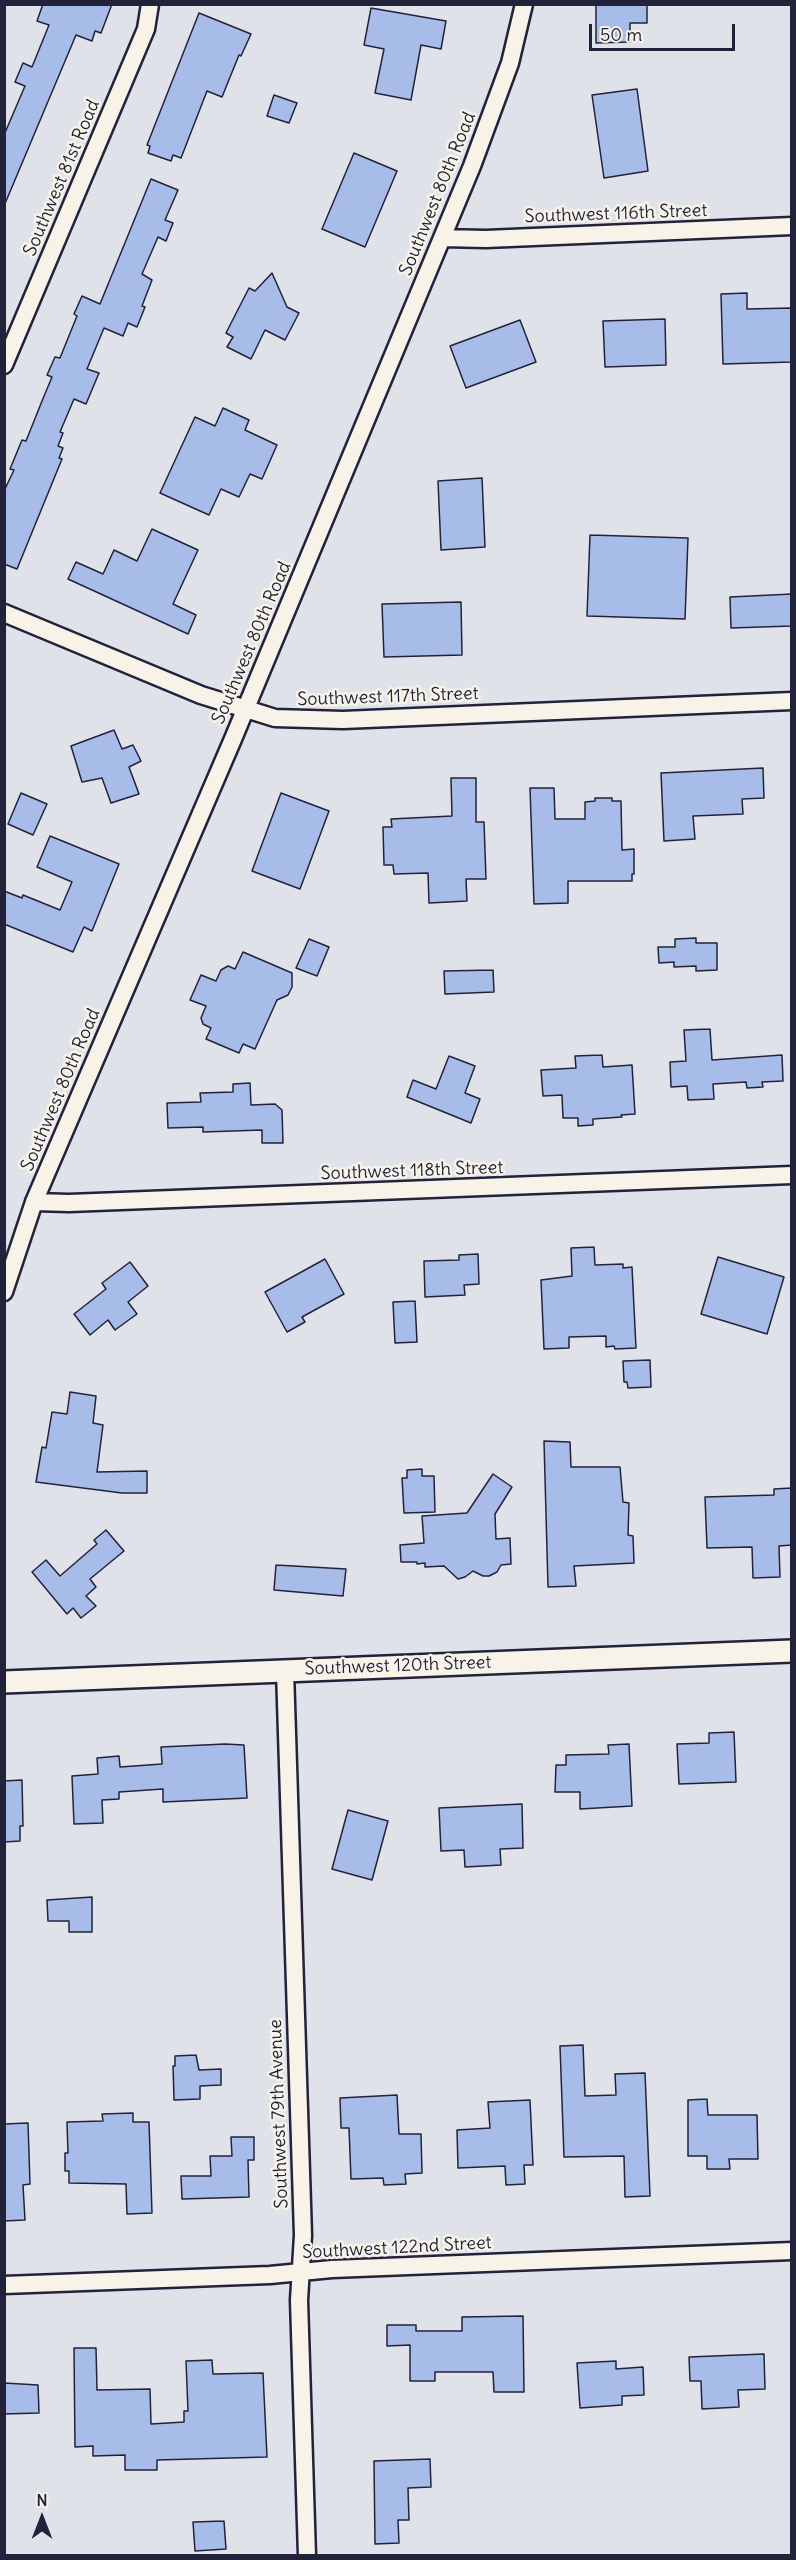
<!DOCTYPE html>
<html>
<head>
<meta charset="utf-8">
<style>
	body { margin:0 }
	#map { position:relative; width:796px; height:2560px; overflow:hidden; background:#dfe2e9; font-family:Delius,sans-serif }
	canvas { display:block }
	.frame { position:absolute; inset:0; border:6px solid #22223b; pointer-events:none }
	.north { position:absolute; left:12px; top:2488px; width:60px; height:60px; -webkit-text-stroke:4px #f7f3e8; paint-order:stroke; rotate:0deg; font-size:16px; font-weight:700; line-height:24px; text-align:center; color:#22223b }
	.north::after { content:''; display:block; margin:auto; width:21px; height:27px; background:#22223b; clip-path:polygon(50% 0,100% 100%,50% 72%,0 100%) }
	.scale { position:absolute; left:589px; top:24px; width:146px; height:27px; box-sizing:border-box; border:3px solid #22223b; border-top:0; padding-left:8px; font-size:18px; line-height:21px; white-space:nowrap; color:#22223b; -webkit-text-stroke:4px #f7f3e8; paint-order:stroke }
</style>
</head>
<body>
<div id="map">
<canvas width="796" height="2560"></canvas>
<div class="frame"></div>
<div class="north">N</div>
<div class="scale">50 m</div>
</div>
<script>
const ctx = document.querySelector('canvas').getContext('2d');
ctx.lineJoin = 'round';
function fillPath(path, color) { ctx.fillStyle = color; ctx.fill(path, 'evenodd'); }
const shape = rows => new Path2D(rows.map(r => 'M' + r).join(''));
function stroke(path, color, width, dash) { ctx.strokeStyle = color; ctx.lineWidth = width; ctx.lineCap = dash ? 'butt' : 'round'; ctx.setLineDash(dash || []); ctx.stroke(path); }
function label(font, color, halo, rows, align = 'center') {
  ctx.font = font + ' Delius,sans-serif'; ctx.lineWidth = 5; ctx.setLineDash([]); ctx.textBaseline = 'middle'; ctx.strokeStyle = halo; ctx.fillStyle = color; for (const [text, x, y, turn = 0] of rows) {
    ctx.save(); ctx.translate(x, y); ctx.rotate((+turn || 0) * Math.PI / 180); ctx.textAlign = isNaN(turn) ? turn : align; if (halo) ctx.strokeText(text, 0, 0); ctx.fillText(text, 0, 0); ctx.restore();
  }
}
const building = shape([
	[43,4,112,4,101,33,95,31,92,41,76,35,4,206,4,135,25,86,15,82,23,63,32,67,49,25,37,21,43,4],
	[596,4,647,4,647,23,630,23,630,42,596,43,596,4],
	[371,8,446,21,441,49,421,45,411,100,375,93,384,49,364,45,371,8],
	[199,13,251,34,241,56,239,55,222,97,207,91,181,158,173,155,171,161,148,153,150,146,147,145,199,13],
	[637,89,648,171,604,178,592,95,637,89],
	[274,95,297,103,289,123,267,116,274,95],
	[354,153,397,171,365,247,322,229,354,153],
	[151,179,178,190,165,220,173,223,166,241,158,237,142,274,152,280,142,306,145,307,137,327,128,323,123,336,104,328,87,369,99,373,86,404,74,399,60,432,63,433,58,446,63,448,59,458,62,459,17,569,4,564,4,491,14,470,10,469,22,440,26,441,42,401,52,377,47,375,55,357,60,358,77,316,74,314,82,296,100,304,151,179],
	[272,273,287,307,299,313,285,340,265,330,251,359,227,347,233,337,226,333,249,288,255,291,272,273],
	[747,293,747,309,792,308,792,362,723,364,721,294,747,293],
	[665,319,666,365,605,367,603,321,665,319],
	[520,320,536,362,466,388,450,346,520,320],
	[223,408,249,420,245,430,277,445,262,479,250,474,239,497,221,489,209,515,160,493,195,417,215,426,223,408],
	[482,478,485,547,441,550,438,481,482,478],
	[152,529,198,550,173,604,196,615,188,634,68,579,76,562,103,574,114,550,137,561,152,529],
	[590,535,688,538,685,619,587,616,590,535],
	[792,594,792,626,731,628,730,597,792,594],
	[461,602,462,655,384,657,382,604,461,602],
	[114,730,122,749,133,745,141,761,129,767,139,794,111,803,102,778,82,782,71,746,114,730],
	[763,768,764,798,742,799,743,814,693,816,695,839,664,841,661,773,763,768],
	[451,778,476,778,476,822,484,822,486,879,466,879,467,901,429,903,428,873,394,874,393,865,384,865,383,827,392,827,391,819,452,816,451,778],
	[530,788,554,788,555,819,585,819,585,802,595,801,595,798,612,798,612,801,621,801,622,850,634,849,634,874,632,874,632,881,568,881,568,903,534,904,530,788],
	[21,793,47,804,33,835,8,824,21,793],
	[281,793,329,811,300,889,252,871,281,793],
	[50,836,119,864,92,931,84,927,73,952,4,924,4,891,22,898,23,895,60,910,72,882,37,867,50,836],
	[696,938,696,943,717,943,717,970,696,971,696,966,674,967,674,962,659,963,658,947,675,947,675,939,696,938],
	[309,939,329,947,317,976,296,968,309,939],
	[243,952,292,973,292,987,288,995,277,1000,255,1049,243,1044,239,1053,206,1039,211,1028,203,1024,201,1018,206,1006,190,1000,201,975,216,981,221,970,228,966,235,969,243,952],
	[493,970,494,992,445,994,444,971,493,970],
	[710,1029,712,1060,782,1055,783,1081,762,1082,763,1087,747,1088,746,1082,713,1084,714,1099,688,1100,687,1086,671,1087,670,1062,686,1061,684,1030,710,1029],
	[602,1055,603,1067,632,1065,635,1114,621,1115,622,1117,593,1119,593,1125,578,1126,578,1118,563,1118,562,1095,543,1096,541,1070,576,1068,575,1056,602,1055],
	[449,1056,475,1066,465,1093,480,1099,471,1123,407,1097,413,1080,436,1089,449,1056],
	[250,1083,251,1105,275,1104,282,1110,283,1143,262,1143,262,1130,203,1132,203,1127,168,1128,167,1103,201,1102,200,1093,233,1092,233,1084,250,1083],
	[594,1247,595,1265,623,1264,623,1268,632,1267,636,1348,615,1349,614,1346,606,1347,606,1336,569,1337,569,1348,544,1349,541,1280,572,1276,571,1248,594,1247],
	[478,1254,479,1284,464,1285,465,1295,425,1297,424,1261,459,1260,459,1255,478,1254],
	[718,1257,784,1277,767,1334,701,1314,718,1257],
	[325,1259,344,1294,302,1317,305,1322,287,1332,265,1292,325,1259],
	[130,1262,148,1286,128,1302,137,1314,115,1330,108,1320,90,1335,74,1314,106,1289,102,1283,130,1262],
	[415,1301,417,1342,395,1343,393,1302,415,1301],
	[650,1360,651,1387,628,1388,627,1382,624,1382,623,1361,650,1360],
	[70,1392,96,1396,93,1423,103,1425,97,1472,147,1471,147,1493,122,1493,36,1482,42,1447,46,1448,52,1412,67,1414,70,1392],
	[544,1441,570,1442,571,1467,620,1467,623,1502,629,1503,628,1535,633,1536,634,1563,574,1566,576,1586,548,1587,544,1441],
	[422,1469,422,1476,434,1476,435,1512,404,1513,402,1478,407,1478,407,1470,422,1469],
	[493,1474,512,1487,495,1514,496,1539,510,1538,511,1564,501,1565,497,1572,489,1576,483,1576,473,1571,465,1577,458,1579,444,1566,425,1567,425,1563,417,1564,417,1562,401,1562,400,1545,424,1543,422,1516,467,1513,493,1474],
	[792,1488,792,1545,779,1546,780,1577,753,1578,752,1547,707,1548,705,1497,774,1495,774,1489,792,1488],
	[106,1530,124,1551,90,1579,96,1587,86,1596,96,1606,81,1618,73,1608,67,1614,32,1572,46,1560,60,1576,97,1544,94,1540,106,1530],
	[276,1565,346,1569,343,1596,274,1590,276,1565],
	[734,1732,736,1782,679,1784,677,1744,709,1743,709,1733,734,1732],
	[225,1744,244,1745,247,1798,163,1802,163,1789,119,1792,119,1799,102,1800,103,1823,74,1824,72,1776,98,1774,97,1758,119,1756,120,1767,162,1764,161,1747,225,1744],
	[629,1744,632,1806,580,1809,580,1792,555,1792,556,1765,566,1765,566,1755,609,1754,608,1745,629,1744],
	[22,1780,23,1826,20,1826,20,1841,4,1842,4,1781,22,1780],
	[522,1804,523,1848,500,1849,501,1865,465,1867,464,1850,441,1851,439,1808,522,1804],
	[348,1810,388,1821,372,1880,332,1869,348,1810],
	[92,1897,92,1932,69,1932,69,1921,48,1921,47,1900,92,1897],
	[583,2045,585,2096,616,2095,615,2074,645,2073,650,2196,625,2197,624,2156,564,2157,560,2046,583,2045],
	[196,2055,199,2070,221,2069,221,2085,200,2086,200,2099,174,2100,173,2066,175,2066,175,2056,196,2055],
	[397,2095,399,2134,421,2134,422,2173,405,2174,406,2184,384,2185,383,2178,351,2179,349,2128,341,2128,340,2098,397,2095],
	[707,2099,708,2115,757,2115,758,2159,729,2159,730,2169,707,2169,707,2156,688,2156,688,2100,707,2099],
	[530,2100,533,2165,524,2165,525,2184,506,2185,505,2166,458,2168,457,2130,490,2128,488,2102,530,2100],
	[133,2113,133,2122,149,2122,152,2213,127,2214,126,2184,69,2183,69,2171,65,2171,65,2153,68,2153,67,2122,103,2121,102,2114,133,2113],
	[28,2123,30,2184,23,2185,25,2220,4,2221,4,2124,28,2123],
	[231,2137,254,2137,254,2160,248,2160,249,2197,182,2199,181,2176,211,2176,210,2156,232,2156,231,2137],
	[523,2316,524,2392,494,2392,493,2372,435,2372,435,2381,410,2381,410,2345,387,2346,387,2325,416,2325,416,2331,462,2331,462,2317,523,2316],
	[74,2348,96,2348,97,2390,150,2389,151,2424,184,2422,184,2411,188,2411,186,2361,212,2360,213,2374,263,2373,267,2457,157,2460,157,2470,125,2470,125,2455,93,2456,93,2446,75,2447,74,2348],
	[764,2354,765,2389,738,2390,739,2407,702,2409,701,2381,690,2381,689,2357,764,2354],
	[616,2361,616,2369,643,2367,644,2395,622,2396,622,2405,580,2408,577,2363,616,2361],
	[4,2383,38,2385,39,2413,4,2414,4,2383],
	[430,2459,431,2487,408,2488,409,2520,398,2520,399,2543,375,2544,374,2461,430,2459],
	[224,2521,226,2549,195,2551,193,2522,224,2521]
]);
fillPath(building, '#a8bcea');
stroke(building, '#22223b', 1.5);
const minor = shape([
	[442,238,486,239,792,226],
	[4,365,146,29,150,4],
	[4,613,201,695,275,718,343,720,792,701],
	[34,1202,69,1203,792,1175],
	[4,1292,34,1202,233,739,472,166,510,63,524,4],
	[285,1671,303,2235,299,2300,307,2556],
	[4,2285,270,2275,332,2269,792,2251]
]);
const tertiary = shape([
	[4,1682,792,1651]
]);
stroke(minor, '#22223b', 21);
stroke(tertiary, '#22223b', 26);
stroke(minor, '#f7f3e8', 16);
stroke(tertiary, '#f7f3e8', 21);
label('18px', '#22223b', '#f7f3e8', [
	["Southwest 81st Road",62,178,-67],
	["Southwest 80th Road",438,194,-68],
	["Southwest 116th Street",616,214,-2],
	["Southwest 80th Road",252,643,-67],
	["Southwest 117th Street",388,697,-2],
	["Southwest 80th Road",61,1090,-67],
	["Southwest 118th Street",412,1171,-2],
	["Southwest 120th Street",398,1666,-2],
	["Southwest 79th Avenue",279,2114,-92],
	["Southwest 122nd Street",397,2248,-3]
]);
</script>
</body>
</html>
